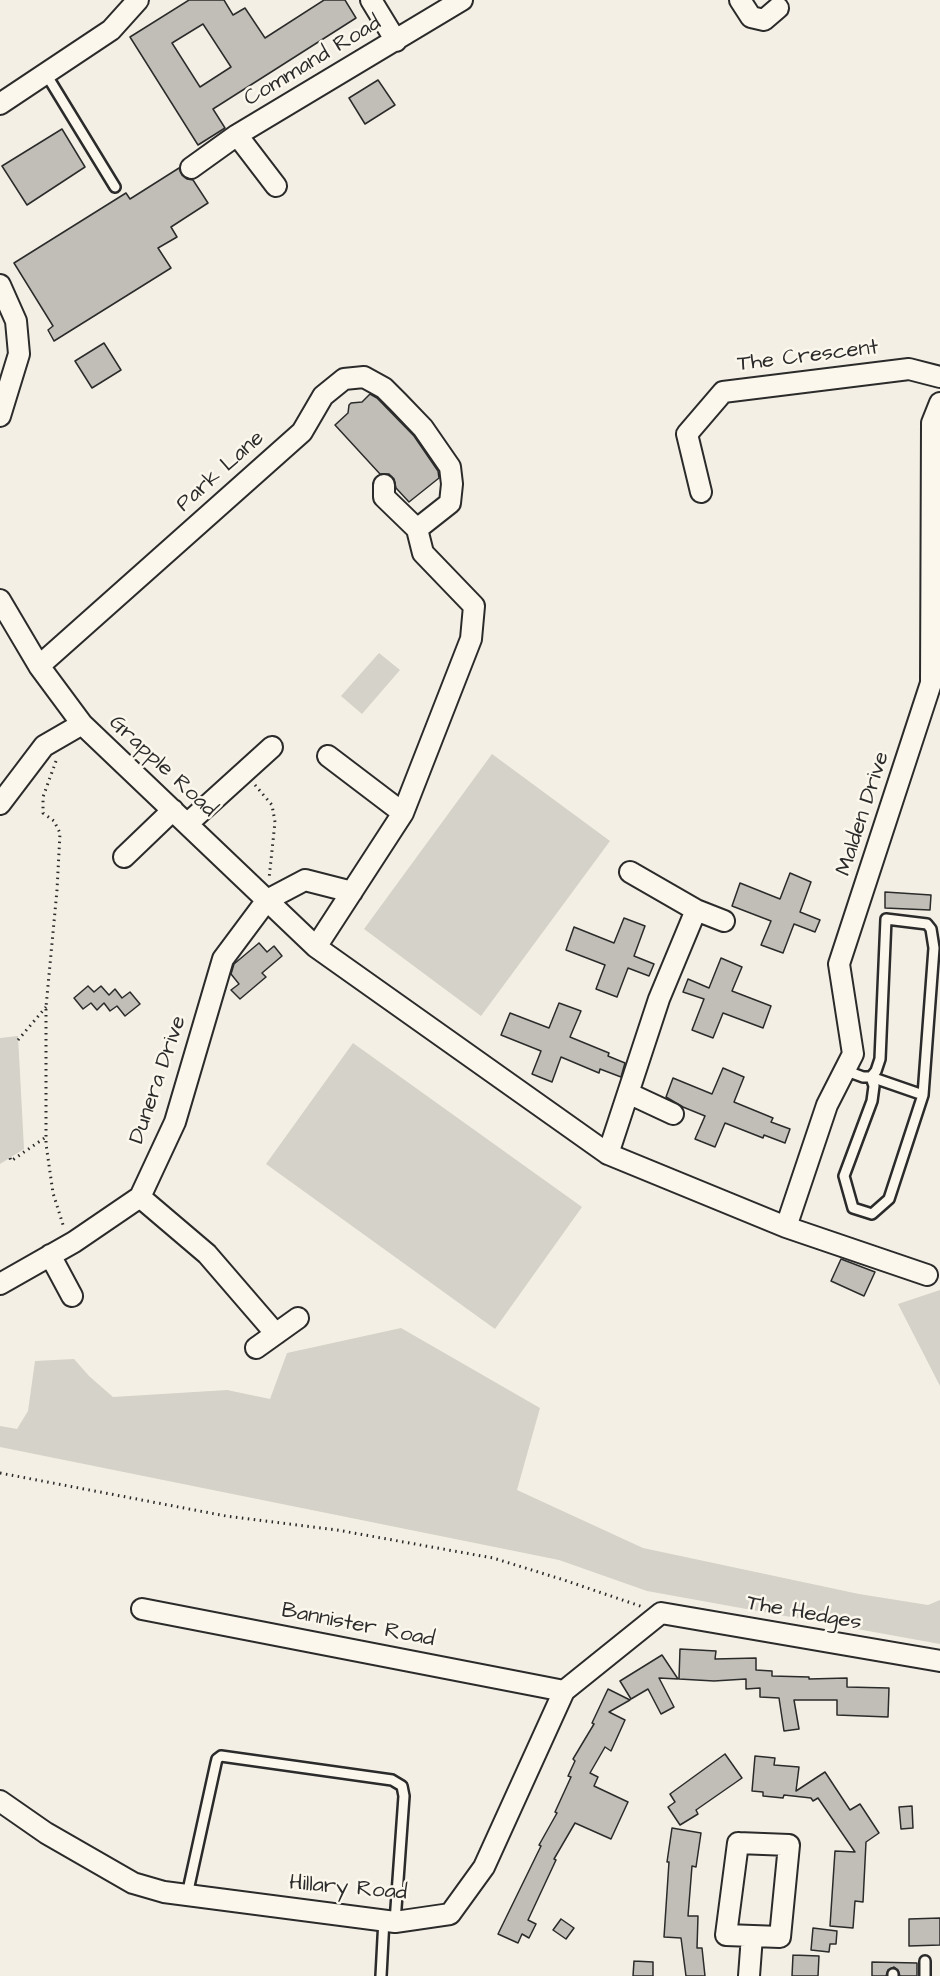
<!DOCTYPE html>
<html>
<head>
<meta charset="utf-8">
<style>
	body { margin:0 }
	canvas { display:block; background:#f3efe4 }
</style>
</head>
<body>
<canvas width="940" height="1976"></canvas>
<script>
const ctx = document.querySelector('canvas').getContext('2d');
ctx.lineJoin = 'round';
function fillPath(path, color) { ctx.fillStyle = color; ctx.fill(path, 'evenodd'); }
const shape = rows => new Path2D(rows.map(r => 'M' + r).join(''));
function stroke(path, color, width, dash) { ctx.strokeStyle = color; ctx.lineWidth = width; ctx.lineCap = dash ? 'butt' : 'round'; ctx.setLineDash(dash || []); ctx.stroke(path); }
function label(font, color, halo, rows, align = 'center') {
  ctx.font = font + ' "Architects Daughter",sans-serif'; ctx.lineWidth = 5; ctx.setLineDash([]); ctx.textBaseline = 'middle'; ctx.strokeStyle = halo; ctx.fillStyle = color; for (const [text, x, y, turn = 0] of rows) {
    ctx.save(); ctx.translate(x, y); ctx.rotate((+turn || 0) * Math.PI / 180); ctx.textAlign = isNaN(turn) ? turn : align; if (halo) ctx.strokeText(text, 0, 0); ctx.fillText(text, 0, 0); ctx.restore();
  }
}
fillPath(shape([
	[379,653,400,670,362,714,341,696],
	[492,754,610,841,481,1016,364,929],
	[18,1036,24,1149,0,1164,0,1038],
	[353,1043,582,1207,495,1329,266,1164],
	[940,1290,940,1386,898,1304],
	[401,1328,540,1408,517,1490,643,1548,859,1594,928,1605,940,1600,940,1644,647,1591,559,1560,0,1447,0,1426,17,1429,28,1411,35,1361,74,1359,89,1376,113,1397,227,1390,270,1399,287,1353]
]), '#d5d2c9');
const building = shape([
	[189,0,224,0,233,15,245,8,265,38,324,0,345,0,356,18,213,109,225,128,198,145,130,37,189,0],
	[203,24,231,67,200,87,172,43,203,24],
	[378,80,395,105,365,124,349,98,378,80],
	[62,129,85,167,27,205,2,166,62,129],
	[179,168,182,175,187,179,193,180,208,203,171,227,177,237,158,248,171,268,54,341,48,330,53,326,14,263,126,193,130,199,179,168],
	[104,343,121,370,92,388,75,361,104,343],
	[370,394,377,398,414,436,438,471,439,478,409,502,396,488,394,479,389,474,380,474,335,425,348,413,349,405,351,403,362,402,370,394],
	[790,873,811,882,800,912,820,920,815,932,794,924,783,953,761,945,771,921,732,906,740,883,780,899,790,873],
	[885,892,931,895,930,910,885,908,885,892],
	[624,918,645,926,634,956,654,964,649,976,628,968,617,997,596,989,605,965,566,950,574,927,614,943,624,918],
	[259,943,267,952,274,946,282,956,262,973,266,977,240,999,231,990,239,984,231,974,234,964,259,943],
	[721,958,742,967,732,991,771,1006,763,1028,723,1013,713,1038,692,1030,704,999,683,992,688,979,709,988,721,958],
	[88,986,94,992,101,986,109,995,115,989,122,998,130,992,140,1004,125,1016,117,1006,110,1011,104,1003,97,1010,91,1003,83,1009,74,998,88,986],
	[559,1003,581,1011,570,1037,609,1053,608,1056,625,1063,621,1077,600,1069,599,1073,561,1057,552,1082,532,1074,541,1051,501,1035,510,1013,549,1028,559,1003],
	[723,1068,744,1077,734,1102,773,1118,771,1122,790,1129,785,1143,764,1135,763,1138,725,1123,715,1147,695,1139,705,1116,683,1107,666,1097,673,1078,712,1094,723,1068],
	[841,1259,875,1272,864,1296,831,1281,841,1259],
	[680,1649,716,1651,715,1659,756,1658,756,1670,772,1671,772,1676,809,1677,809,1679,847,1678,847,1687,889,1688,888,1717,837,1715,837,1700,794,1700,799,1729,784,1731,779,1698,760,1697,760,1688,746,1689,746,1679,714,1681,679,1679,680,1649],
	[662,1655,678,1679,659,1678,674,1707,661,1714,648,1689,631,1699,620,1681,662,1655],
	[608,1689,630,1700,609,1712,625,1720,611,1751,605,1747,590,1773,598,1777,594,1786,628,1802,611,1839,575,1823,554,1859,556,1860,528,1920,536,1924,529,1938,522,1934,518,1943,498,1934,541,1846,539,1845,557,1813,555,1812,571,1777,568,1776,575,1761,573,1759,594,1724,592,1723,608,1689],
	[725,1754,742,1778,696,1810,698,1814,680,1825,668,1807,675,1802,670,1794,725,1754],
	[755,1756,775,1758,774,1765,799,1767,796,1791,825,1772,850,1810,860,1804,879,1833,866,1842,863,1902,855,1901,853,1928,830,1926,835,1851,855,1852,818,1798,813,1801,811,1798,784,1795,783,1798,763,1796,763,1792,752,1791,755,1756],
	[912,1806,913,1828,901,1829,899,1807,912,1806],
	[672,1828,701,1833,696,1867,692,1866,688,1916,698,1916,697,1948,702,1948,705,1976,686,1976,681,1938,664,1937,669,1862,667,1862,672,1828],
	[940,1918,940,1945,909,1946,909,1919,940,1918],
	[561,1919,574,1928,566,1939,553,1930,561,1919],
	[813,1928,837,1931,836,1944,830,1944,829,1952,811,1950,813,1928],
	[793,1955,819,1956,818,1976,792,1976,793,1955],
	[634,1961,653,1962,653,1976,633,1976,634,1961],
	[872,1962,917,1963,917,1976,900,1976,898,1970,894,1967,888,1970,886,1976,872,1976,872,1962]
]);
fillPath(building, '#c0beb6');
stroke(building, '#2b2b2b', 1.5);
const service = shape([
	[46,74,115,187],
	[844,1070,863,1077,871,1077,876,1071,880,1059,886,919,927,924,931,929,934,948,923,1095,889,1199,872,1214,853,1208,844,1176,872,1101,874,1086,871,1077],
	[871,1077,923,1095],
	[187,1895,216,1763,217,1759,221,1756,392,1780,402,1786,404,1796,395,1922],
	[893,1974,893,1976],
	[381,1976,384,1919],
	[925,1976,925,1961]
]);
const minor = shape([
	[371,0,396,41],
	[740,0,751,17,764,20,778,8],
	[0,104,111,30,138,0],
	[237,135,276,186],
	[191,168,237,135,462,0],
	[0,285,16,321,19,354,0,416],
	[384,485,384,497,417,529],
	[701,492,687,434,723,392,909,369,940,377],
	[0,600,39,666,82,724,316,947,608,1154,786,1227,927,1275],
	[39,666,302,432,323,396,344,379,364,377,384,388,398,402,423,428,450,467,452,484,450,503,417,529,423,553,474,606,471,639,403,813,316,947],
	[328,756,403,813],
	[0,804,44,746,82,724],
	[187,824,272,747],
	[124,857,173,810],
	[630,872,696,910,724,921],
	[628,1093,673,1114],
	[608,1154,659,999,696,910],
	[140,1197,207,1254,276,1334],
	[786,1227,827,1105,853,1054,839,964,931,683,932,423,940,403],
	[50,1255,72,1296],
	[0,1284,74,1242,140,1197,175,1122,223,959,267,900,305,880,352,892],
	[256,1348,298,1318],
	[142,1609,564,1691],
	[0,1801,46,1833,133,1883,164,1892,395,1922,450,1914,484,1867,564,1691,661,1613,940,1661],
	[738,1843,789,1845,780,1937,726,1935,738,1843],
	[749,1976,752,1936]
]);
stroke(service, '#2b2b2b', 14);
stroke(minor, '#2b2b2b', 24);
stroke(shape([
	[56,761,43,797,43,813,54,821,60,833,57,890,46,1007,46,1144,53,1193,64,1228],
	[255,785,272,805,275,822,269,879],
	[18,1040,46,1007],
	[10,1158,11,1161,46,1137],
	[0,1473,226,1516,337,1530,493,1558,564,1580,643,1607]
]), '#2b2b2b', 3, [1.5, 4.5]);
stroke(service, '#fbf7ec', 9);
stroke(minor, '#fbf7ec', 20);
label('22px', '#2b2b2b', '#fbf7ec', [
	["Command Road",313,62,-31],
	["The Crescent",808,357,-7],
	["Park Lane",221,472,-42],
	["Grapple Road",162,767,43],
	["Malden Drive",864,814,-72],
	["Dunera Drive",159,1080,-71],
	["The Hedges",804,1614,10],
	["Bannister Road",358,1626,11],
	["Hillary Road",348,1889,5]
]);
</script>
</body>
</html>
